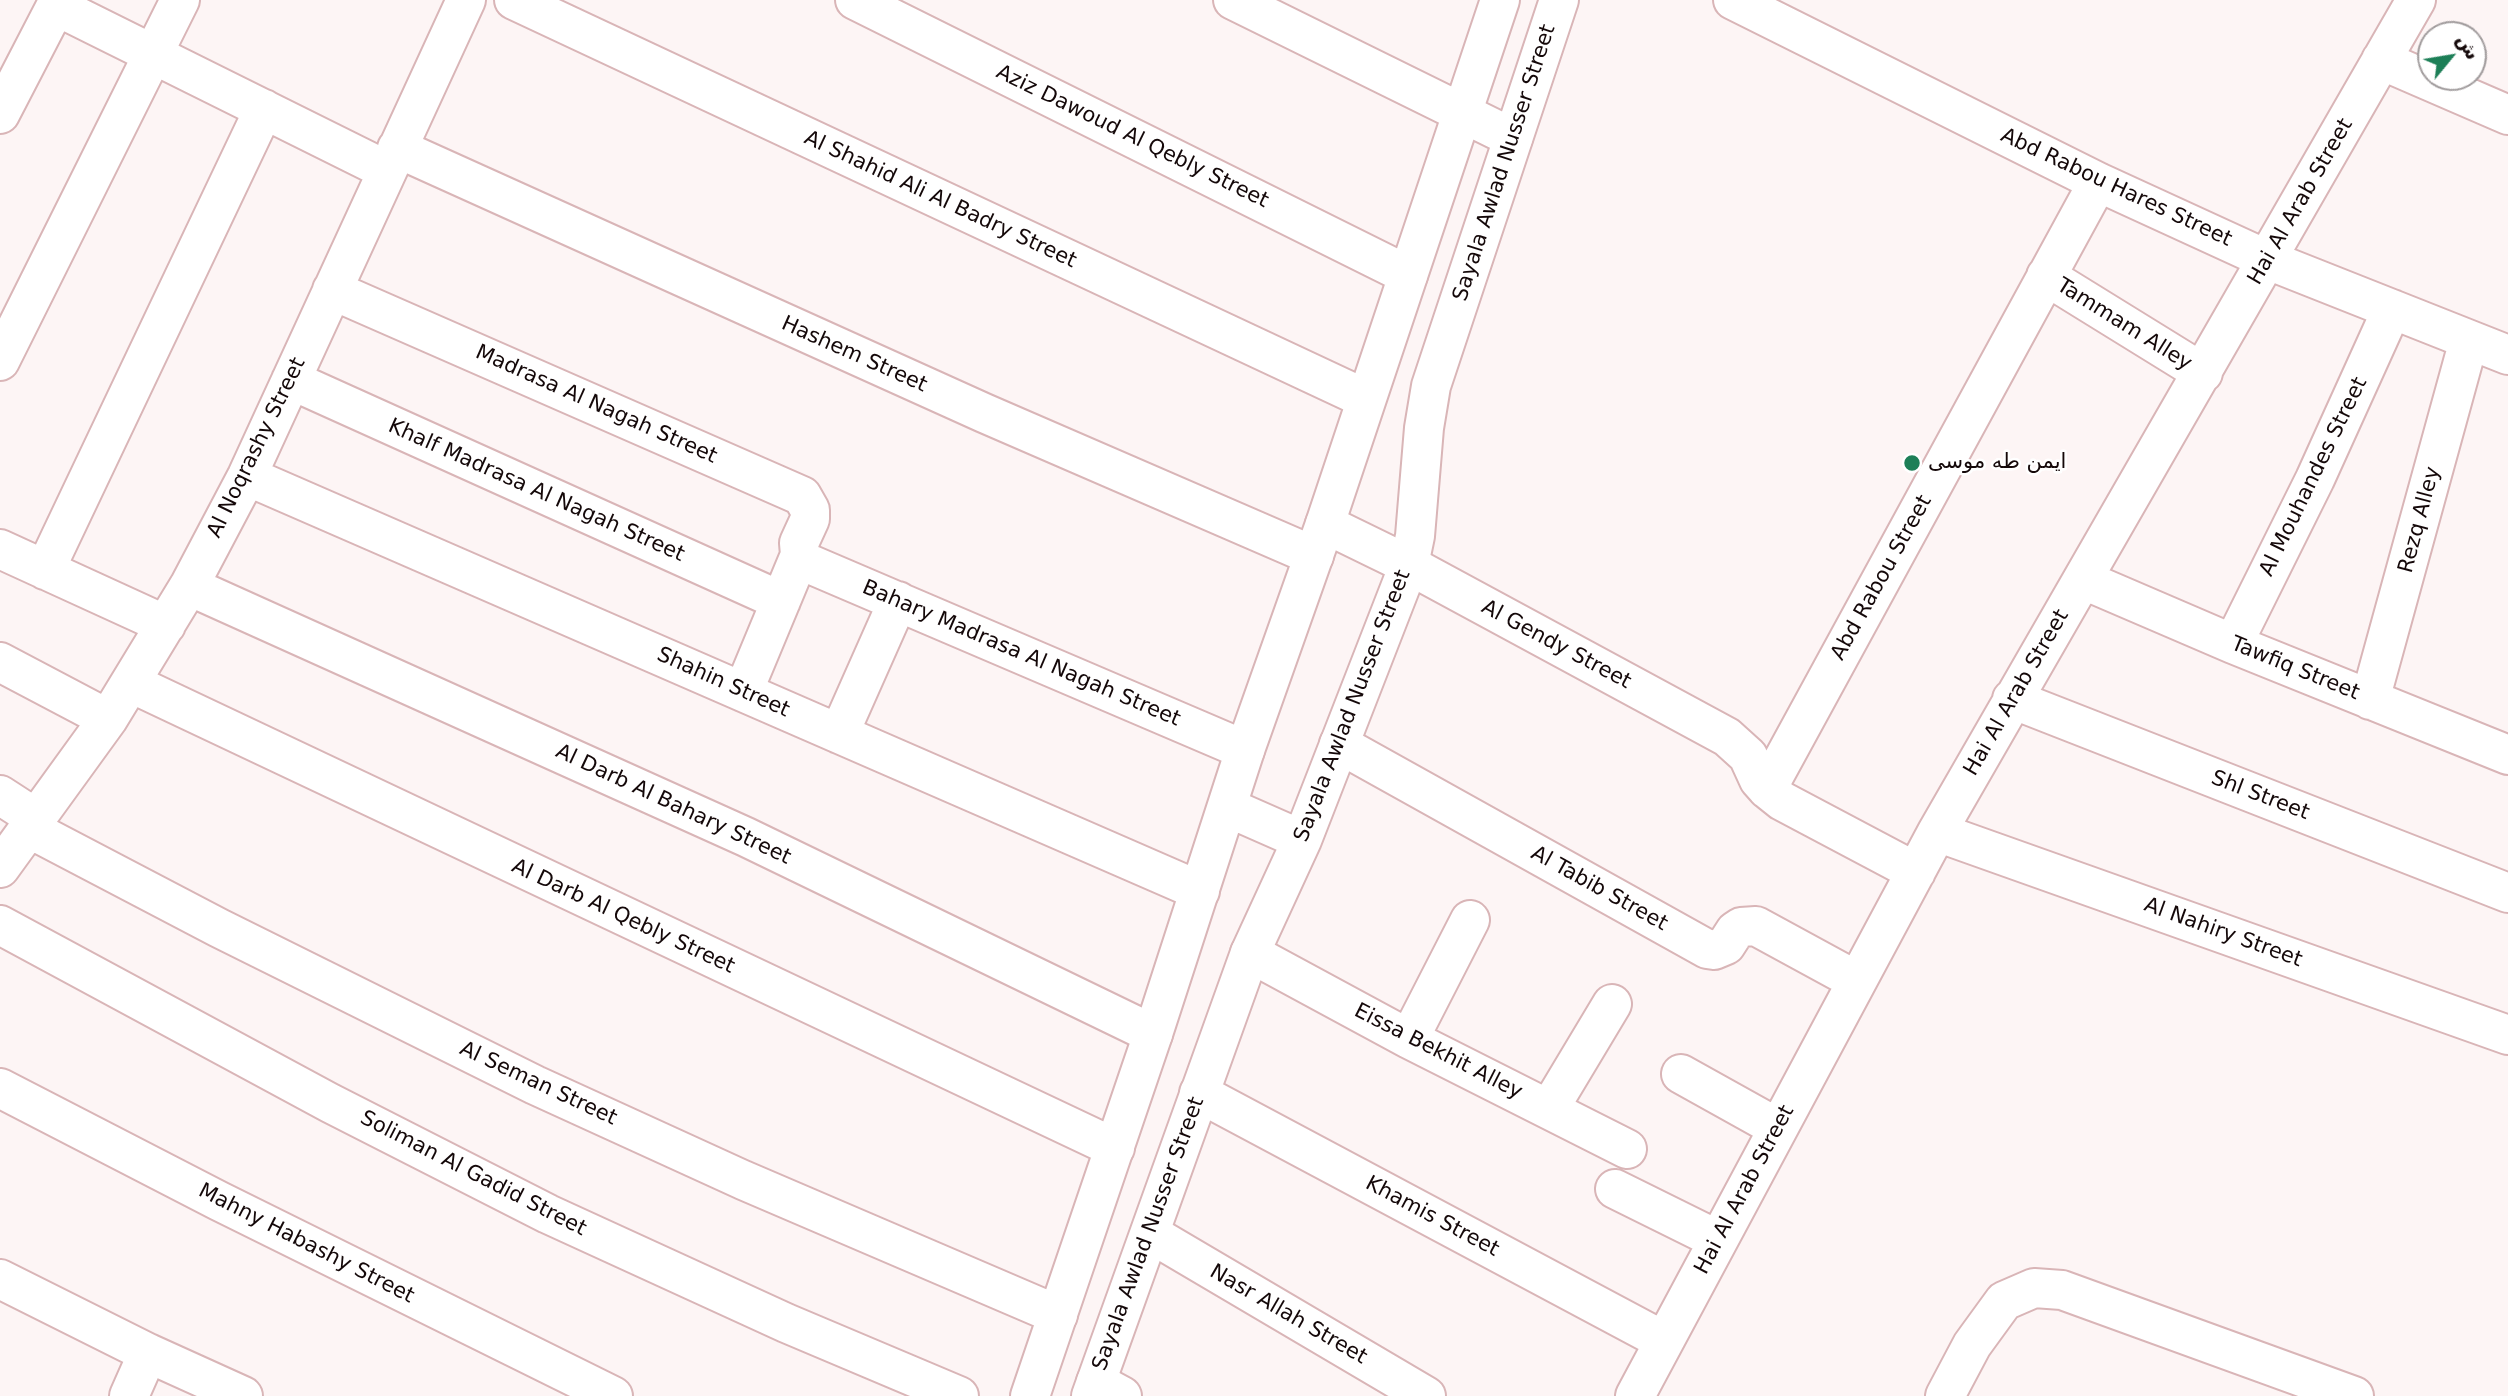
<!DOCTYPE html>
<html>
<head>
<meta charset="utf-8">
<style>
	body { margin:0 }
	#map { position:relative; width:2508px; height:1396px; overflow:hidden; background:#fdf5f5; font-family:"DejaVu Sans","Noto Naskh Arabic",sans-serif }
	canvas { display:block }
	.north { position:absolute; left:2417px; top:21px; width:70px; height:70px; box-sizing:border-box; background:#fff; border:2px solid #a19c9d; border-radius:50%; rotate:60deg; font-size:19px; font-weight:700; line-height:28px; text-align:center; color:#140809 }
	.north::after { content:''; display:block; margin:auto; width:24px; height:32px; background:#1d7f57; clip-path:polygon(50% 0,100% 100%,50% 72%,0 100%) }
</style>
</head>
<body>
<div id="map">
<canvas width="2508" height="1396"></canvas>
<div class="north">ش</div>
</div>
<script>
const ctx = document.querySelector('canvas').getContext('2d');
ctx.lineJoin = 'round';
const shape = rows => new Path2D(rows.map(r => 'M' + r).join(''));
function stroke(path, color, width, dash) { ctx.strokeStyle = color; ctx.lineWidth = width; ctx.lineCap = dash ? 'butt' : 'round'; ctx.setLineDash(dash || []); ctx.stroke(path); }
function label(font, color, halo, rows, align = 'center') {
  ctx.font = font + ' "DejaVu Sans","Noto Naskh Arabic",sans-serif'; ctx.lineWidth = 5; ctx.setLineDash([]); ctx.textBaseline = 'middle'; ctx.strokeStyle = halo; ctx.fillStyle = color; for (const [text, x, y, turn = 0] of rows) {
    ctx.save(); ctx.translate(x, y); ctx.rotate((+turn || 0) * Math.PI / 180); ctx.textAlign = isNaN(turn) ? turn : align; if (halo) ctx.strokeText(text, 0, 0); ctx.fillText(text, 0, 0); ctx.restore();
  }
}
const minor = shape([
	[514,0,1366,399],
	[855,0,1408,275],
	[1233,0,1513,138],
	[1733,0,2098,182,2268,260,2508,355],
	[56,6,386,170],
	[2381,60,2508,115],
	[0,114,59,0],
	[397,148,984,413,1314,556],
	[2046,276,2203,373],
	[332,290,802,496,810,510,810,519,799,543,800,555,743,692],
	[0,361,180,0],
	[291,380,781,601],
	[247,476,1200,891],
	[1325,524,1409,565,1727,737,1748,756,1759,780,1767,789,1782,801,1916,872],
	[0,549,166,625],
	[800,555,805,562,1245,750],
	[45,570,264,109],
	[2084,580,2233,644,2508,755],
	[189,586,746,837,1153,1034],
	[2233,644,2315,479,2392,309],
	[0,662,108,719],
	[131,683,1115,1148],
	[2012,699,2508,893],
	[2370,700,2469,340],
	[839,734,898,601],
	[1339,744,1707,949,1714,950,1726,945,1735,931,1741,927,1756,926,1857,981],
	[1767,789,2098,182],
	[0,795,37,819],
	[30,829,219,928,535,1085,743,1180,1058,1315],
	[1937,832,2508,1035],
	[0,868,108,719,189,586,247,476,466,0],
	[0,925,330,1103,548,1214,786,1323,959,1396],
	[1250,953,1409,1039,1627,1149],
	[1409,1039,1470,920],
	[1681,1074,1778,1128],
	[0,1088,219,1201,613,1396],
	[1199,1093,1664,1341],
	[1549,1109,1612,1004],
	[1615,1189,1718,1240],
	[1151,1234,1426,1396],
	[0,1279,148,1353,243,1396],
	[1096,1382,1122,1396],
	[129,1396,148,1353],
	[1635,1396,1937,832,2416,0],
	[1945,1396,1972,1345,2004,1301,2034,1288,2062,1290,2354,1396]
]);
const major = shape([
	[1227,807,1302,840],
	[1030,1396,1153,1034,1245,750,1325,524,1500,0],
	[1091,1396,1250,953,1302,840,1409,565,1415,536,1424,428,1431,386,1559,0]
]);
stroke(minor, '#d9b5b7', 42);
stroke(major, '#d9b5b7', 42);
stroke(minor, '#fff', 38);
stroke(major, '#fff', 38);
for (const [x, y, r, color] of [
	[1912,463,9,"#1d7f57"]
]) { const dot = new Path2D(); dot.arc(x, y, r, 0, 2 * Math.PI); ctx.fillStyle = color; ctx.fill(dot); stroke(dot, '#fff', 2.5); }
label('21px', '#140809', '#fff', [
	["Aziz Dawoud Al Qebly Street",1132,137,26],
	["Sayala Awlad Nusser Street",1505,163,-72],
	["Abd Rabou Hares Street",2116,188,25],
	["Al Shahid Ali Al Badry Street",940,200,25],
	["Hai Al Arab Street",2301,202,-60],
	["Tammam Alley",2124,325,32],
	["Hashem Street",854,355,24],
	["Madrasa Al Nagah Street",596,405,24],
	["Al Noqrashy Street",257,448,-64],
	["Al Mouhandes Street",2314,477,-64],
	["Khalf Madrasa Al Nagah Street",536,491,24],
	["Rezq Alley",2420,520,-75],
	["Abd Rabou Street",1882,578,-61],
	["Al Gendy Street",1556,645,28],
	["Bahary Madrasa Al Nagah Street",1021,654,23],
	["Tawfiq Street",2295,669,22],
	["Shahin Street",723,683,24],
	["Hai Al Arab Street",2017,693,-60],
	["Sayala Awlad Nusser Street",1353,706,-69],
	["Shl Street",2260,796,21],
	["Al Darb Al Bahary Street",673,805,25],
	["Al Tabib Street",1599,889,29],
	["Al Darb Al Qebly Street",623,917,25],
	["Al Nahiry Street",2223,933,20],
	["Eissa Bekhit Alley",1438,1052,27],
	["Al Seman Street",538,1084,25],
	["Soliman Al Gadid Street",473,1174,27],
	["Hai Al Arab Street",1745,1190,-62],
	["Khamis Street",1432,1217,28],
	["Sayala Awlad Nusser Street",1149,1234,-70],
	["Mahny Habashy Street",306,1244,27],
	["Nasr Allah Street",1288,1315,30]
]);
label('21px', '#140809', '#fff', [
	["ايمن طه موسى",1928,463]
], 'left');
</script>
</body>
</html>
